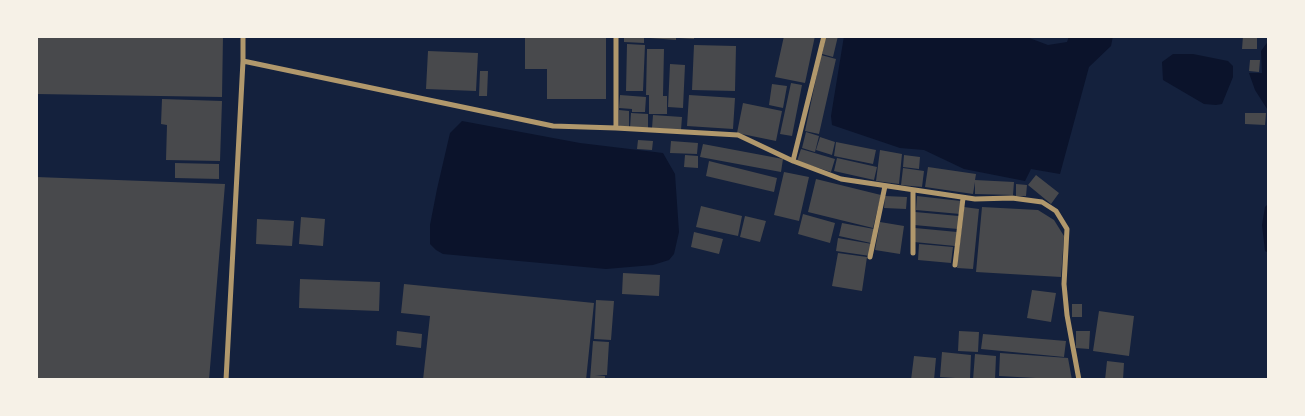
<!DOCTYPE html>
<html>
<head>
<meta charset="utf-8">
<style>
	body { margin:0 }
	#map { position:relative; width:1305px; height:416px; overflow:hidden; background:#14213d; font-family:"Alegreya Sans",sans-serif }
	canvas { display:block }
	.frame { position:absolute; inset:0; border:38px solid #f6f1e7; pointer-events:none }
</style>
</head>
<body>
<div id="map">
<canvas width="1305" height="416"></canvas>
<div class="frame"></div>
</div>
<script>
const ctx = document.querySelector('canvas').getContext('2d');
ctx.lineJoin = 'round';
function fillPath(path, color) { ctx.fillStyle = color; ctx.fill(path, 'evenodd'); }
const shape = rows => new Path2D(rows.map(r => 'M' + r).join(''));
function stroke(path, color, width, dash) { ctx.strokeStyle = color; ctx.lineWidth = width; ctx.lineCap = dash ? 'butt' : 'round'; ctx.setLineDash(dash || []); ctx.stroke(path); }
fillPath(shape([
	[844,36,1024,36,1048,45,1067,42,1069,36,1113,36,1111,46,1089,67,1060,174,1031,169,1025,181,964,169,924,150,900,148,832,125,831,116],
	[1269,40,1269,112,1255,90,1249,73,1262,73,1261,51],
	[1173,54,1193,54,1228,61,1233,66,1233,77,1222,104,1216,105,1204,104,1163,80,1162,62],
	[462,121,580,143,663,153,675,174,679,232,674,254,669,260,653,265,606,269,443,254,436,250,430,244,430,225,437,189,450,133],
	[1269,203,1269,253,1265,251,1262,225,1265,207]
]), '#0b132b');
fillPath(shape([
	[36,36,223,36,222,97,36,94],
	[525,36,606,36,606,99,547,99,547,69,525,69],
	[624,36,644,36,644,43,624,42],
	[650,36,676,36,676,40,650,38],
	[679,36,694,36,694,39,679,38],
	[784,36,815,36,805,83,775,77],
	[826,36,838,36,833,57,822,54],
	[1243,36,1257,36,1257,49,1242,49],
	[627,44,645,45,643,91,626,91],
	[694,45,736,46,735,91,692,90],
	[647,49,664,49,663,96,667,96,667,114,649,114,649,95,646,95],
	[428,51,478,53,476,91,426,89],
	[821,55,836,59,819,134,805,131],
	[1250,60,1260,60,1259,72,1249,71],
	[670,64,685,65,683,108,668,107],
	[480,71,488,71,487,96,479,96],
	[791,83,802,85,792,136,780,134],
	[772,84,787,86,783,108,769,105],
	[620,95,646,97,645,112,632,112,632,109,619,108],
	[689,95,735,98,733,129,687,126],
	[162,99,222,101,220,161,166,160,167,125,161,124],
	[743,103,782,111,776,141,737,133],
	[619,110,629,111,629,127,619,126],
	[631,113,648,114,648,129,630,128],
	[1245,113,1266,113,1265,125,1245,124],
	[653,115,682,117,681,130,652,128],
	[806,132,819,136,815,152,802,148],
	[820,137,835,142,832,155,816,150],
	[638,140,653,141,652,150,637,149],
	[671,141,698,143,697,154,670,153],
	[836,142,876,150,873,164,834,156],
	[703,144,783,159,781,172,700,157],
	[801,149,835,159,831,172,797,161],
	[880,150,902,154,899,184,876,181],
	[685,155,698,156,698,168,684,167],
	[904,155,920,157,919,169,903,167],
	[837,158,877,167,874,180,834,171],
	[709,161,777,178,774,192,706,176],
	[175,163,219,164,219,179,175,178],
	[928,167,976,174,975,180,1014,182,1013,195,975,194,975,182,973,194,925,187],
	[903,168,924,171,922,187,901,185],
	[784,172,809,177,799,221,774,215],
	[1036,175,1059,193,1051,204,1028,185],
	[36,177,225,184,209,380,36,380],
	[816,179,881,195,873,228,808,212],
	[1016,184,1027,185,1026,196,1016,196],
	[885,196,907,197,906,209,884,208],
	[917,196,961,201,960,214,916,210],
	[701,206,742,216,738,236,696,227],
	[964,207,979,209,973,269,957,268],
	[982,207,1038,210,1054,220,1064,236,1061,277,976,272],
	[915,212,959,216,958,229,914,225],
	[803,214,835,223,830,243,798,234],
	[745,216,766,221,760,242,740,237],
	[301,217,325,219,323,246,299,244],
	[257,219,294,221,292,246,256,244],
	[880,222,904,226,900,254,875,250],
	[842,223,874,229,871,243,839,236],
	[915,228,957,232,955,246,914,242],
	[694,232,723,239,719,254,691,247],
	[838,238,872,244,870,256,836,251],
	[919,244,953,247,951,263,918,260],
	[838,253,867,257,862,291,832,286],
	[623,273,660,275,659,296,622,294],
	[300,279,380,282,379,311,299,308],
	[404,284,594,303,586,380,423,380,430,316,401,313],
	[1032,290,1056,293,1051,322,1027,318],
	[596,300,614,301,611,340,594,339],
	[1072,304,1082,304,1082,317,1072,317],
	[1099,311,1134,316,1129,356,1093,351],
	[397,331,422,334,421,348,396,345],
	[959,331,979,332,978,352,958,351],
	[1076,331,1090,331,1089,349,1076,348],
	[983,334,1066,341,1064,357,981,349],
	[593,341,609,342,607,375,595,375,605,376,605,380,590,380],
	[942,352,971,355,970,379,940,377],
	[1000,353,1068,358,1072,380,999,376],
	[975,354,996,356,995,380,973,380],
	[914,356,936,358,934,380,911,380],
	[1107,361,1124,363,1123,380,1105,380]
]), '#48494c');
stroke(shape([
	[616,36,616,128,738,135,793,161,841,179,975,199,1012,198,1042,202,1056,211,1067,229,1064,284,1067,315,1079,380],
	[243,61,553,126,616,128],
	[793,161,824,36],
	[913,190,913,253],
	[870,257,885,186],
	[955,265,963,198],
	[226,380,243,61,243,36]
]), '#b1986c', 5);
</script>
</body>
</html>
